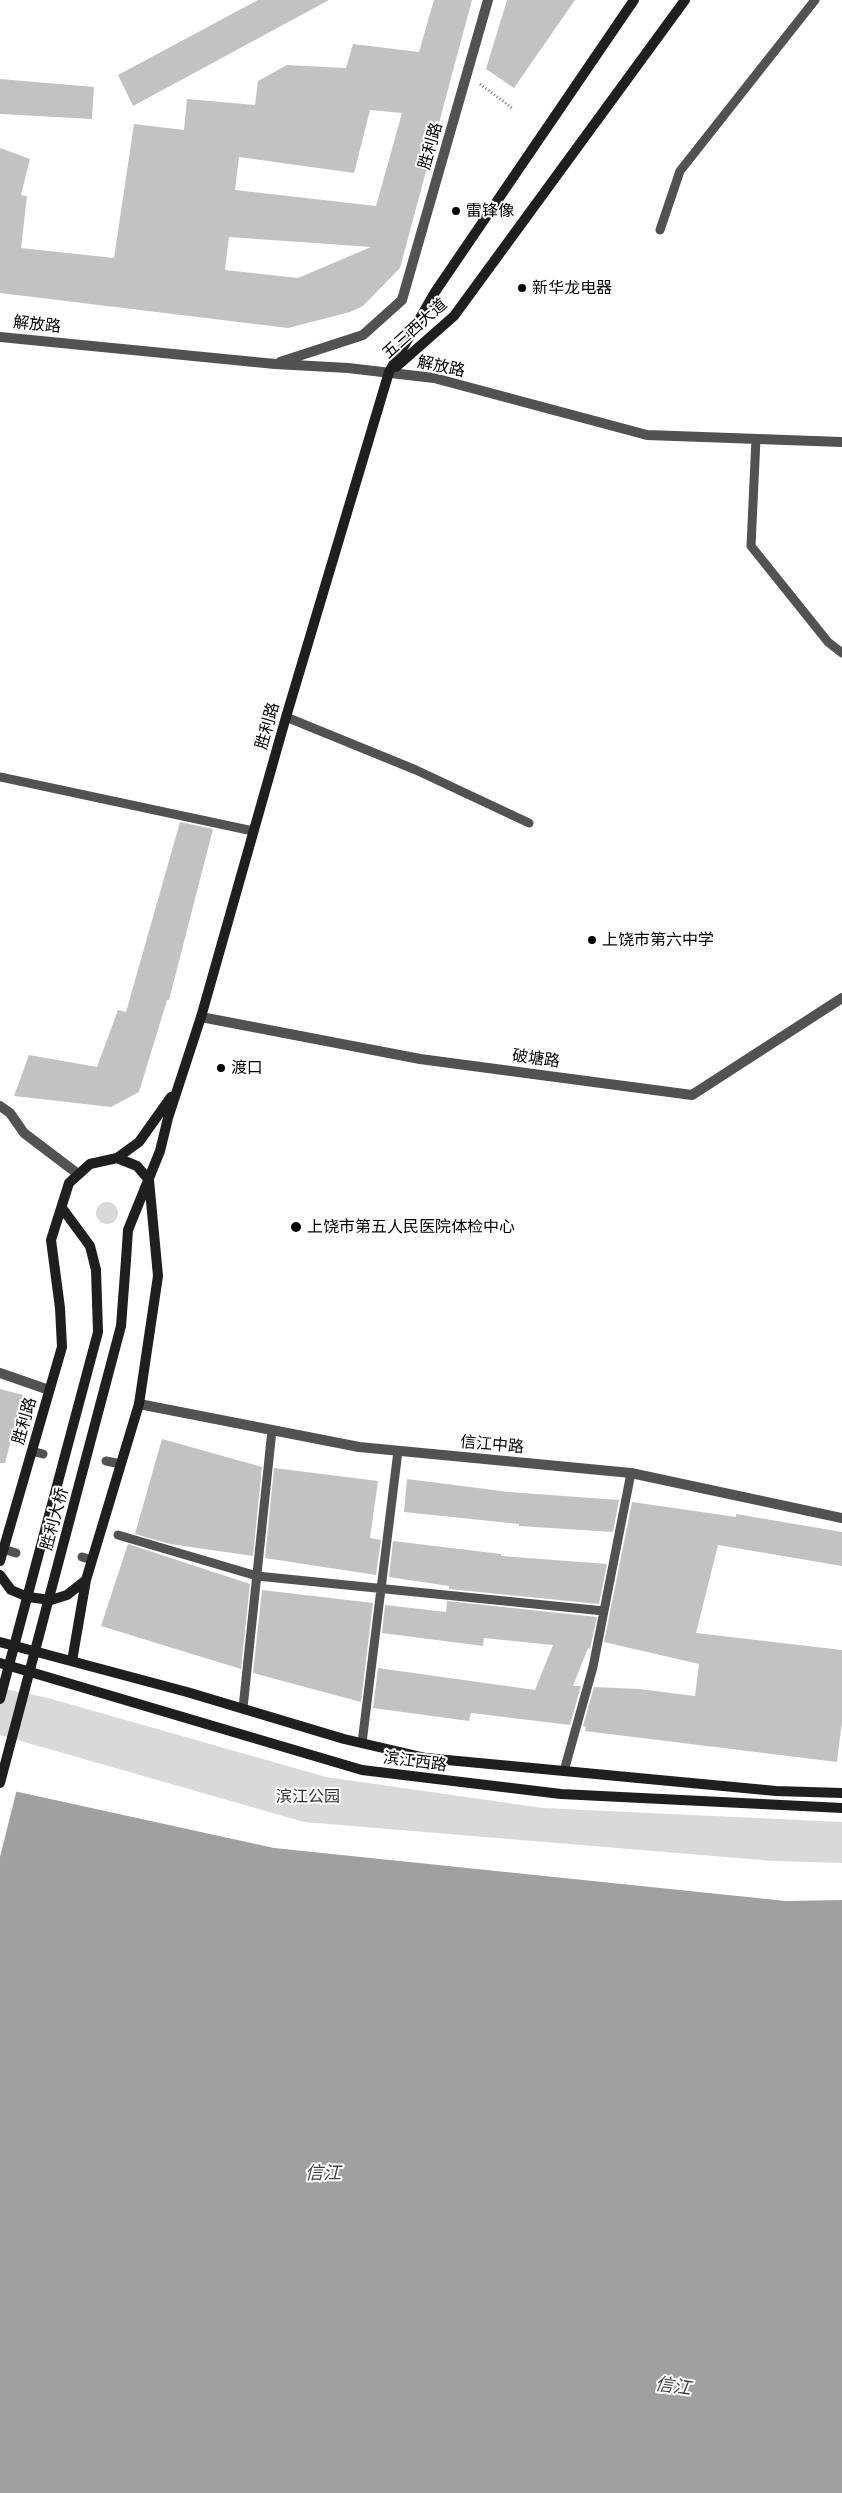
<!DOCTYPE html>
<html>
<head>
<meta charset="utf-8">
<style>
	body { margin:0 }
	canvas { display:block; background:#fff }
</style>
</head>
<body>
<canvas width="842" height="2493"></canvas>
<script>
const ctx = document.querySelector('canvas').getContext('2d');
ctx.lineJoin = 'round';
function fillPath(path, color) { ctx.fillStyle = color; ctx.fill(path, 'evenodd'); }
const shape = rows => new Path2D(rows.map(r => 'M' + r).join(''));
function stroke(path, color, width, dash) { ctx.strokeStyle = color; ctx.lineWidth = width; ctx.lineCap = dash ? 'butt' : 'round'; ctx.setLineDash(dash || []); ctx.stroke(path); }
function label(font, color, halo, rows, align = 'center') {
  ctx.font = font + ' Karla,"Noto Sans SC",sans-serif'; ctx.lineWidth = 4; ctx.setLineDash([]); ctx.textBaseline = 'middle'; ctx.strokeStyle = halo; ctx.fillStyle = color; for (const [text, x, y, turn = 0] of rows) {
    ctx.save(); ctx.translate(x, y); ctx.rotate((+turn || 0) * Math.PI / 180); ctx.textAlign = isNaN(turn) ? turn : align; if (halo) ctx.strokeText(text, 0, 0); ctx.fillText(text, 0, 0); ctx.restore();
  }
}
fillPath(shape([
	'96 1213a11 11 0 1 1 22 0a11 11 0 1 1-22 0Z',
	[0,1688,48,1698,326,1777,543,1808,842,1822,842,1863,774,1861,304,1822,0,1735]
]), '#d9d9d9');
fillPath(shape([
	[0,1788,274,1848,786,1901,842,1900,842,2493,0,2493]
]), '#a0a0a0');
fillPath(shape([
	[0,1785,17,1789,0,1857]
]), '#fff');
fillPath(shape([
	[258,0,329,0,133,106,118,75],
	[434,0,472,0,400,268,363,306,350,312,288,328,0,293,0,148,30,159,21,195,27,196,21,248,114,258,134,124,184,130,187,99,255,105,258,81,287,65,346,68,353,44,419,52],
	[370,110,402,113,376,206,235,190,239,157,354,173],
	[229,237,371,247,298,278,225,270],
	[507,0,575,0,514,88,486,69],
	[0,79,94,87,92,119,0,114],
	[180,822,213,829,169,1000,167,1000,139,1092,111,1107,14,1096,29,1055,97,1067,118,1010,126,1012],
	[0,1389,23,1395,5,1463,0,1463],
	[162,1439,262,1467,253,1556,170,1544,135,1534],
	[274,1468,378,1481,370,1538,381,1540,376,1575,265,1558],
	[407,1479,509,1492,619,1500,613,1532,519,1526,519,1524,404,1512],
	[632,1502,736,1517,736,1514,842,1532,842,1566,718,1545,696,1633,842,1650,842,1721,837,1762,585,1731,586,1727,583,1726,594,1687,639,1689,695,1696,699,1664,604,1642],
	[393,1541,501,1554,501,1556,607,1564,599,1604,449,1589,449,1586,389,1577],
	[128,1544,250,1584,241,1669,101,1626],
	[262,1590,373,1603,361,1702,253,1673],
	[447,1601,597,1617,590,1649,588,1648,573,1686,581,1686,570,1725,471,1713,469,1721,373,1708,378,1668,535,1690,553,1645,484,1638,483,1646,382,1633,385,1605,446,1612]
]), '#c2c2c2');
stroke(shape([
	[480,84,512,108]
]), '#747474', 3, [1, 2.5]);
stroke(shape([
	[660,230,680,171,815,0],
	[756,439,751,546,828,642,842,653],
	[286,717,416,770,529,823],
	[0,777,253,831],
	[32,1451,43,1454],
	[106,1461,121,1464],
	[118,1535,257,1576,604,1611],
	[3,1549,16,1553],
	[82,1557,92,1560],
	[243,1708,272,1430],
	[362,1743,398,1451],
	[564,1771,593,1667,631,1473]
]), '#525252', 9);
stroke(shape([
	[201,1017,420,1059,692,1095,842,998],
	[0,1106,10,1113,24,1133,78,1174],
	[0,1373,49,1390],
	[139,1404,359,1447,631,1473,842,1518]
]), '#525252', 10);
stroke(shape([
	[0,337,275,364,348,368,434,378,647,435,842,442],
	[280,362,363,335,402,300,488,0]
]), '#525252', 10);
stroke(shape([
	[396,367,454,316,685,0],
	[117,1158,139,1142,171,1097],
	[62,1208,90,1246,96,1270],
	[126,1260,128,1230,160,1151,168,1118,201,1017,286,717,389,372,435,292,634,0],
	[0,1561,62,1347,60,1308,51,1240,69,1183,90,1164,117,1158,137,1166,149,1180,158,1276,139,1404,86,1580,72,1661],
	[0,1575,11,1590,28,1597,51,1600,67,1595,86,1580],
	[0,1642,187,1692,344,1739,426,1758,776,1791,842,1793],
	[0,1663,362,1770,561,1794,842,1808]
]), '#1f1f1f', 10);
stroke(shape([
	[0,1699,98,1332,96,1270],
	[0,1783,121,1326,126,1260]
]), '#1f1f1f', 10);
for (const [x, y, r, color] of [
	[456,211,5,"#000"],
	[522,288,5,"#000"],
	[592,940,5,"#000"],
	[221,1068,5,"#000"],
	[296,1227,6,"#000"]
]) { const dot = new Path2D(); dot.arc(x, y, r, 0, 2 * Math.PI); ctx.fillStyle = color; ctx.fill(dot); stroke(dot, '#fff', 2); }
label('16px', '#000', '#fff', [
	["胜利路",431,146,-74],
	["解放路",37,325,6],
	["五三西大道",415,329,-42],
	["解放路",441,367,12],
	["胜利路",268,726,-74],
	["破塘路",536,1059,8],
	["胜利路",25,1421,-74],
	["信江中路",492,1445,5],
	["胜利大桥",55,1519,-75],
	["滨江西路",415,1762,7]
]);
label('16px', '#000', '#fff', [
	["雷锋像",466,211],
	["新华龙电器",532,288],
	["上饶市第六中学",602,940],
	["渡口",231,1068],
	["上饶市第五人民医院体检中心",307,1227]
], 'left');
label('16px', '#303030', '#fff', [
	["滨江公园",308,1797]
]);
label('italic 18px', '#414141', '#fff', [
	["信江",323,2174],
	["信江",673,2387,8]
]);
</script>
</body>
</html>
